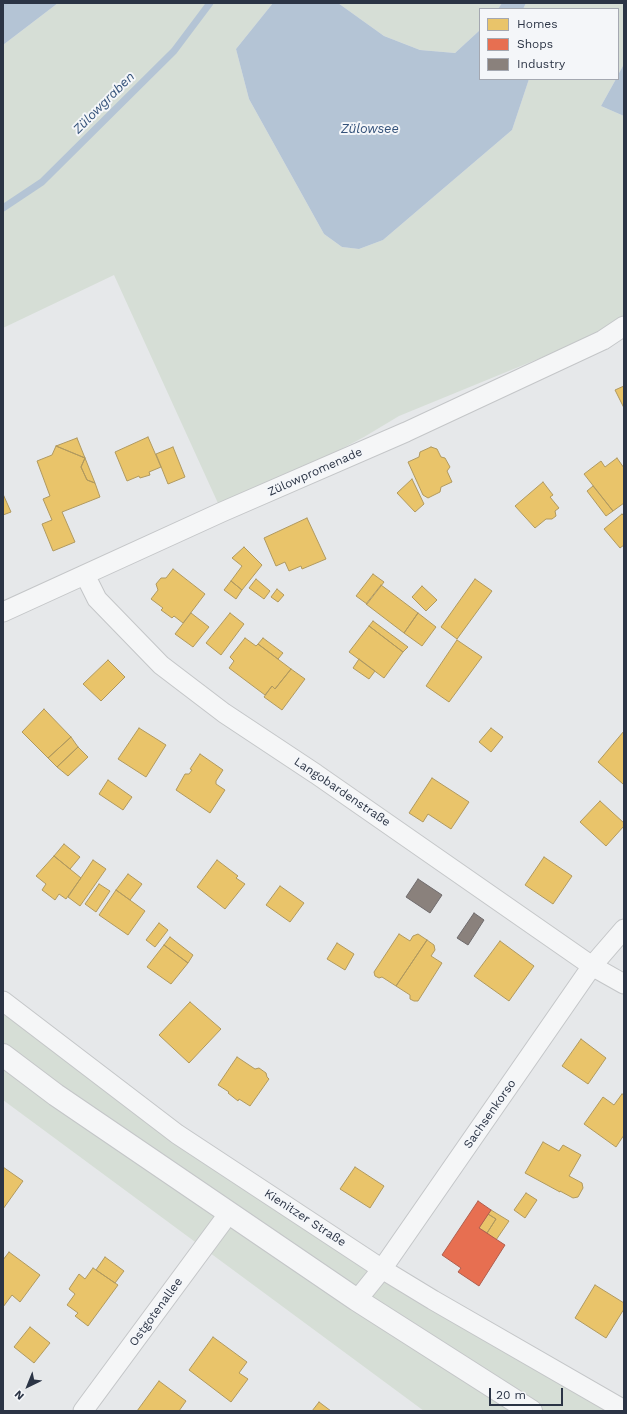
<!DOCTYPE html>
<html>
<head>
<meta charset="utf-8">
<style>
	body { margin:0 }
	#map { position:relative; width:627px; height:1414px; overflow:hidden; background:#e6e8ea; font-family:"Work Sans",sans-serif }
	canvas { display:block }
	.frame { position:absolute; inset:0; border:4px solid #2b3445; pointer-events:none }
	.legend { position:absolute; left:479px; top:8px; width:140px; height:72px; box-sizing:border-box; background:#f4f6f9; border:1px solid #a4a8b1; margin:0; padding:5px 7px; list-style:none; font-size:12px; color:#2b3445 }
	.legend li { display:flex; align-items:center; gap:8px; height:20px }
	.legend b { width:20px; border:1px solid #a4a8b1 }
	.north { position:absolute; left:8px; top:1366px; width:40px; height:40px; -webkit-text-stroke:3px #f4f6f9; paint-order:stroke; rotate:223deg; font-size:11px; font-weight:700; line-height:16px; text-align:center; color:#2b3445 }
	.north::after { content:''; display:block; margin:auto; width:14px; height:18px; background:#2b3445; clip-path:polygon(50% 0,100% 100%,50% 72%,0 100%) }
	.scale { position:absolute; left:489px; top:1388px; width:74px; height:18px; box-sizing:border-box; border:2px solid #2b3445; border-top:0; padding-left:5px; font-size:12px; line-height:14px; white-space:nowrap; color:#2b3445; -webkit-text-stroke:3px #f4f6f9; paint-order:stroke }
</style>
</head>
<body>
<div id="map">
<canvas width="627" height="1414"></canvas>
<div class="frame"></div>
<ul class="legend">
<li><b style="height:11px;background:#e9c46a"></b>Homes</li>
<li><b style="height:11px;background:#e76f51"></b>Shops</li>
<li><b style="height:11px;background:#8a817c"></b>Industry</li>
</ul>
<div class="north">N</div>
<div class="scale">20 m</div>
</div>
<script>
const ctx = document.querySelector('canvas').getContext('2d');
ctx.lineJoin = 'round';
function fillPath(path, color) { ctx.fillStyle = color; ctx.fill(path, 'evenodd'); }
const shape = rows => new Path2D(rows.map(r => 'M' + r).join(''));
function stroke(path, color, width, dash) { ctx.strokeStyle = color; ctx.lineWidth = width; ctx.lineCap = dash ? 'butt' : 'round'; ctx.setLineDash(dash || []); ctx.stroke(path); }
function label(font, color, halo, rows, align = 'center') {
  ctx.font = font + ' "Work Sans",sans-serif'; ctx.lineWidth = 4; ctx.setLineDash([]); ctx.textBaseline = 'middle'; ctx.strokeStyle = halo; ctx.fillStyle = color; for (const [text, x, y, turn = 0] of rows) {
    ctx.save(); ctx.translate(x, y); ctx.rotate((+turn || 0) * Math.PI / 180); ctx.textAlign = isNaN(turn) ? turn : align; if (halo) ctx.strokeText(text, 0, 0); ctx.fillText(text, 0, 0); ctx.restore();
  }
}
fillPath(shape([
	[58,3,273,3,236,49,249,99,324,234,342,247,359,249,383,240,512,130,529,79,616,79,601,106,624,116,624,316,599,334,399,416,364,437,222,512,114,275,3,328,3,45],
	[338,3,502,3,498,9,480,9,480,30,455,53,420,50,384,36],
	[526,3,624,3,624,64,618,75,618,9,523,9],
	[3,1001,177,1134,624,1411,424,1411,3,1100]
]), '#d6ded6');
fillPath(shape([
	[3,3,58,3,3,45],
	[273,3,338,3,384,36,420,50,455,53,480,30,480,79,529,79,512,130,383,240,359,249,342,247,324,234,249,99,236,49],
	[502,3,526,3,523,9,498,9],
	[624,64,624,116,601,106,616,79,618,79,618,75]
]), '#b4c4d5');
const homes = shape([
	[624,386,624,408,615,390,624,386],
	[148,437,161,467,149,472,150,475,140,478,139,476,127,481,115,452,148,437],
	[77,438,85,458,56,446,77,438],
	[56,446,85,458,81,467,87,480,95,483,100,497,62,512,75,542,53,551,42,524,52,520,43,499,50,496,37,461,52,455,56,446],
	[173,447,185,477,168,484,156,454,173,447],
	[431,447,437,449,441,457,445,458,450,467,447,471,452,482,441,487,440,492,428,498,423,495,408,462,419,457,420,452,431,447],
	[85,458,95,483,87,480,81,467,85,458],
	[617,458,624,468,624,503,613,511,584,474,601,461,605,467,617,458],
	[412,479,424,504,415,512,397,493,412,479],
	[543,482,553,495,550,497,559,508,555,511,556,516,552,519,546,519,535,528,515,506,543,482],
	[593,486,613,511,606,516,587,491,593,486],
	[3,494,11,512,3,515,3,494],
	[622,514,624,516,624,545,620,548,604,529,622,514],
	[307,518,326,559,302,569,301,566,289,571,285,562,276,566,264,538,307,518],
	[244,547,262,565,242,590,231,581,242,566,232,558,244,547],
	[173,569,205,594,183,623,174,616,172,618,161,610,163,608,151,599,158,590,156,584,161,578,166,578,173,569],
	[373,574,384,582,367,604,356,596,373,574],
	[256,579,270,591,264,599,249,588,256,579],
	[475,579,492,591,457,639,441,627,475,579],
	[231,581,242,590,236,599,224,590,231,581],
	[381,585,418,613,404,633,366,604,381,585],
	[422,586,437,600,426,611,412,597,422,586],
	[277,589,284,595,278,602,271,597,277,589],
	[191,613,209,627,193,647,175,634,191,613],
	[230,613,244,624,221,655,206,643,230,613],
	[418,613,436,627,422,646,404,633,418,613],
	[373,621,408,647,403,652,369,626,373,621],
	[369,626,403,652,384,678,349,652,369,626],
	[245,638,256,646,258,644,291,669,275,689,272,686,265,695,229,668,234,661,230,657,245,638],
	[263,638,283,653,278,659,258,644,263,638],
	[457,640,482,657,449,702,426,686,457,640],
	[359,659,375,671,369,679,353,668,359,659],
	[108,660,125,677,101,701,83,684,108,660],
	[291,669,305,679,282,710,264,697,272,686,275,689,291,669],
	[44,709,71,737,48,758,22,732,44,709],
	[139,728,166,745,146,777,118,759,139,728],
	[491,728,503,737,491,752,479,742,491,728],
	[624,731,624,783,623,784,598,762,624,731],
	[71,737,78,747,57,767,48,758,71,737],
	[78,747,88,757,68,776,57,767,78,747],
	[200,754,223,770,216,781,216,784,225,790,210,813,176,790,185,774,189,774,192,770,190,769,200,754],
	[432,778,469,802,451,829,428,814,423,822,409,813,432,778],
	[108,780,132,797,123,810,99,794,108,780],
	[600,801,624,823,624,826,606,846,580,822,600,801],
	[64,844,80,857,70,869,54,856,64,844],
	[54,856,81,878,66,899,59,894,55,900,42,890,46,884,36,876,54,856],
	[544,857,572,876,553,904,525,885,544,857],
	[93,860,106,869,80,906,68,897,93,860],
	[217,860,238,876,236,878,245,884,225,909,197,887,217,860],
	[128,874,142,884,130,900,116,890,128,874],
	[99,884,110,891,96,912,85,904,99,884],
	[280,886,304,903,290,922,266,905,280,886],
	[116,890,145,911,128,935,99,915,116,890],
	[159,923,168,930,155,947,146,940,159,923],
	[399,934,410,941,413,936,418,934,427,940,396,986,382,977,379,978,375,976,374,972,399,934],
	[170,937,193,955,188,963,164,945,170,937],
	[427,940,434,945,435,950,431,956,442,963,418,1001,414,1001,410,999,410,995,396,986,427,940],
	[500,941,534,966,509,1001,474,976,500,941],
	[337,943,354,954,345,970,327,959,337,943],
	[164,945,188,963,171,984,147,967,164,945],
	[190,1002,221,1029,189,1063,159,1035,190,1002],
	[581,1039,606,1058,588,1084,562,1066,581,1039],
	[237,1057,255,1069,259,1068,266,1073,267,1077,269,1079,250,1106,239,1099,238,1101,228,1093,229,1092,218,1085,237,1057],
	[622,1094,624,1095,624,1135,616,1147,584,1124,603,1097,614,1105,622,1094],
	[543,1142,559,1151,563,1145,581,1155,569,1176,582,1183,583,1188,578,1197,573,1198,560,1191,560,1192,525,1173,543,1142],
	[3,1167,23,1181,3,1209,3,1167],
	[355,1167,384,1186,370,1208,340,1189,355,1167],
	[526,1193,537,1200,525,1218,514,1210,526,1193],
	[491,1210,509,1221,496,1240,487,1233,496,1219,488,1214,491,1210],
	[488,1214,496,1219,487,1233,479,1228,488,1214],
	[9,1252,40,1275,20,1302,12,1295,3,1307,3,1260,9,1252],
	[105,1257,124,1271,115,1283,96,1270,105,1257],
	[93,1268,118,1285,88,1326,75,1316,78,1313,67,1305,75,1294,69,1289,79,1274,85,1279,93,1268],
	[595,1285,624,1303,624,1309,606,1338,575,1318,595,1285],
	[30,1327,50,1343,34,1363,14,1347,30,1327],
	[213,1337,247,1362,239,1373,248,1379,231,1402,189,1370,213,1337],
	[159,1381,186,1401,179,1411,137,1411,159,1381],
	[319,1402,331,1411,312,1411,319,1402]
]);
fillPath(homes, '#e9c46a');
stroke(homes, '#b0995f', 1);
const shops = shape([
	[478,1201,491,1210,479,1228,505,1245,479,1286,458,1272,461,1268,442,1255,478,1201]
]);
fillPath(shops, '#e76f51');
stroke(shops, '#af5d4d', 1);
const industry = shape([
	[418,879,442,895,430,913,406,897,418,879],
	[474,913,484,920,468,945,457,938,474,913]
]);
fillPath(industry, '#8a817c');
stroke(industry, '#6e6a6c', 1);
stroke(shape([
	[3,208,42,182,174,51,210,3]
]), '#b4c4d5', 7);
const minor = shape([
	[85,575,97,599,161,665,224,713,316,774,592,966,624,984],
	[3,612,222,512,406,432,603,340,624,326],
	[3,1001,177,1134,382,1269,433,1300,624,1410],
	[357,1300,382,1269,592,966,624,929],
	[83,1411,229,1213]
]);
const tertiary = shape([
	[3,1055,56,1095,357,1300,531,1411]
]);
stroke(minor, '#c4c6c8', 21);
stroke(tertiary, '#c4c6c8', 24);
stroke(minor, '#f5f6f7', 19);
stroke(tertiary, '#f5f6f7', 22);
label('12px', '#2b3445', '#f4f6f9', [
	["Zülowpromenade",315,472,-24],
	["Langobardenstraße",342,792,34],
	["Sachsenkorso",490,1114,-55],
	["Kienitzer Straße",305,1218,33],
	["Ostgotenallee",156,1312,-54]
]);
label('italic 13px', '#34527a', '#f4f6f9', [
	["Zülowgraben",104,103,-45],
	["Zülowsee",370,129]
]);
</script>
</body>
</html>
